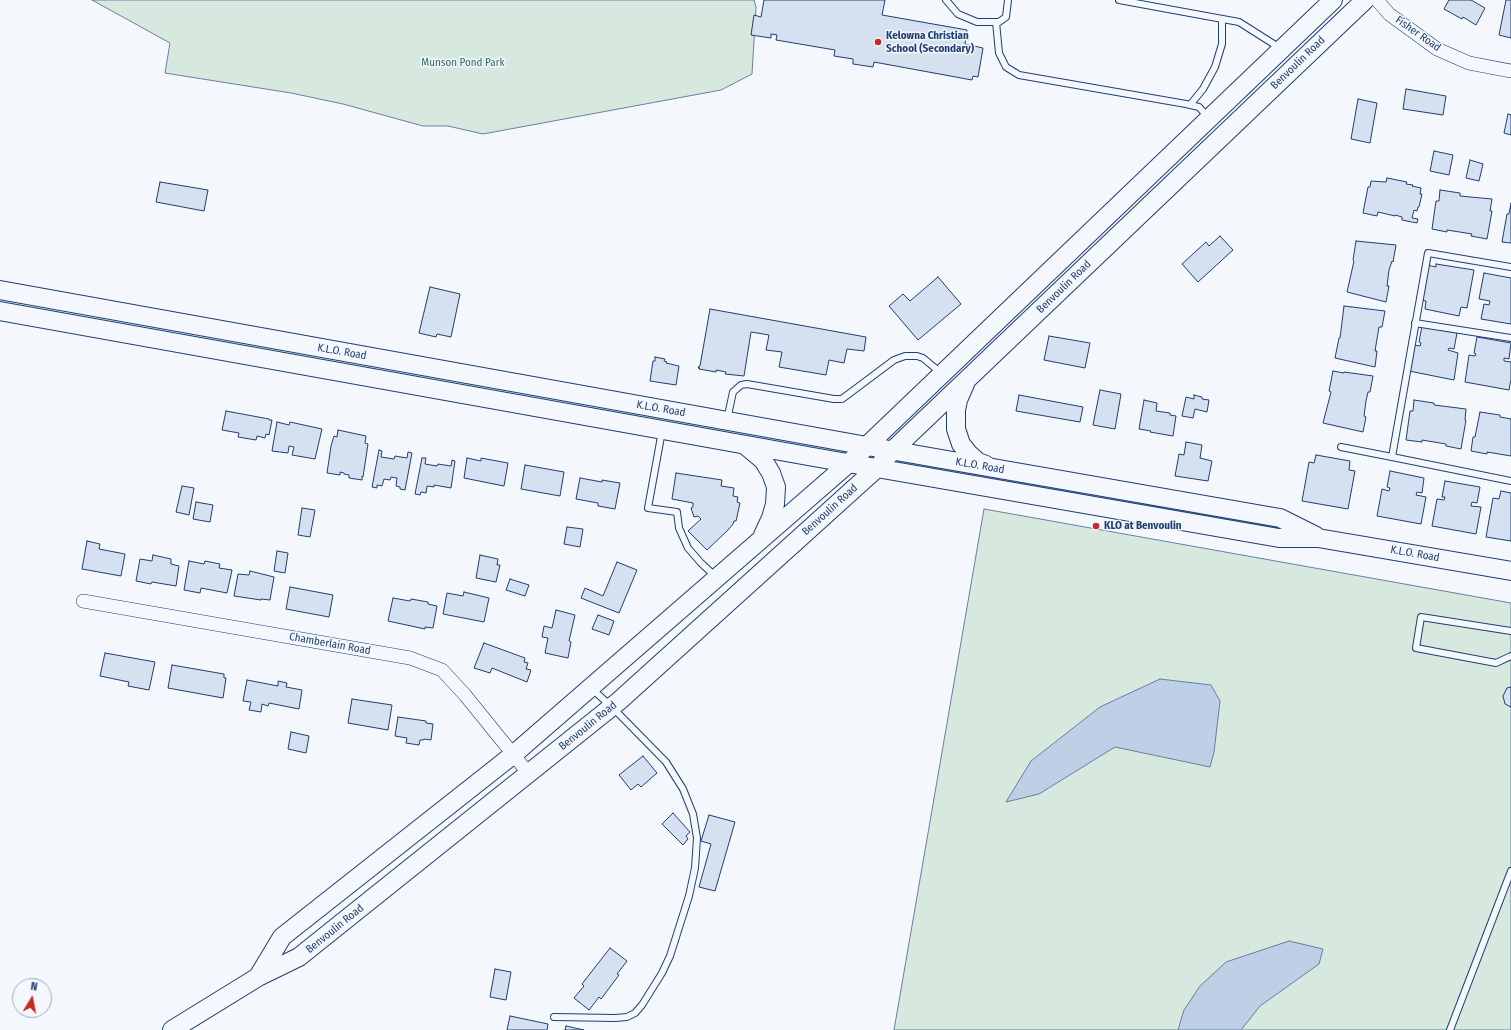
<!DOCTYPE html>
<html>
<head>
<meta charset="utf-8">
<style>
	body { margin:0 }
	#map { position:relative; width:1511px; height:1030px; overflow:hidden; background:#f4f7fb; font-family:"Fira Sans Condensed",sans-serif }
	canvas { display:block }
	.north { position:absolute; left:12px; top:978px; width:40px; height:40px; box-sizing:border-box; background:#f4f7fb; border:1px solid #9eadc5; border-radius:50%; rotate:10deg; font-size:11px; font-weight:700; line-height:16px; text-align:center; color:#1d3f73 }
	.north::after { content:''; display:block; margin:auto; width:14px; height:18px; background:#c62828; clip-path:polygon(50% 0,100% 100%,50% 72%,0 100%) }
</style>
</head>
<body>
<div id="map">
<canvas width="1511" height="1030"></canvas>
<div class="north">N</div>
</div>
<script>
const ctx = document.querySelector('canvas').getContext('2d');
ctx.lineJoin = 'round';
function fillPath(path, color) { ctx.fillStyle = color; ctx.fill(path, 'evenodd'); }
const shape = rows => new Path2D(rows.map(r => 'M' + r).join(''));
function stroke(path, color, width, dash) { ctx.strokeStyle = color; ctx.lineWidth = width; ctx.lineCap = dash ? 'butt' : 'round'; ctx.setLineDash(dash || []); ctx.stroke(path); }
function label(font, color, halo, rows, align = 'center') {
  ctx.font = font + ' "Fira Sans Condensed",sans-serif'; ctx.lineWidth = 3; ctx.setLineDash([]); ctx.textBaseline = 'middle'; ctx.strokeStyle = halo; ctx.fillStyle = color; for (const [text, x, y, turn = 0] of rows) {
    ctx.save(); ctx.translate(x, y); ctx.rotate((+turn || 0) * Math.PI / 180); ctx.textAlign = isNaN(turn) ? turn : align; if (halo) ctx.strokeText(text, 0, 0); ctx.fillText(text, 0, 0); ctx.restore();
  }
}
const green = shape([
	[92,0,754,0,756,7,752,74,721,90,483,134,448,126,423,126,343,104,291,93,165,73,170,43,92,0],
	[984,509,1511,603,1511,1030,894,1030,984,509]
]);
fillPath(green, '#d7e8df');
stroke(green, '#687fa3', 1);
const water = shape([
	[1160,679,1211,685,1220,701,1214,752,1210,767,1115,747,1039,794,1006,802,1031,761,1100,707,1160,679],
	[1289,941,1323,949,1319,964,1260,1006,1241,1030,1178,1030,1184,1010,1200,986,1226,962,1289,941]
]);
fillPath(water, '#bed0e5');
stroke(water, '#687fa3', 1);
const building = shape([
	[764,0,885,0,882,15,967,30,965,44,983,48,978,77,973,76,972,80,874,62,873,67,853,64,853,59,834,56,835,50,776,40,777,35,771,34,771,38,751,35,754,15,761,17,764,0],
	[1449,0,1471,0,1485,8,1476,25,1463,17,1462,19,1444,9,1449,0],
	[1506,0,1511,0,1511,38,1499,35,1506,0],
	[1406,89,1446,96,1443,115,1403,109,1406,89],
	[1358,99,1377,103,1370,143,1351,139,1358,99],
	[1508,114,1511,115,1511,135,1504,133,1508,114],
	[1434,151,1453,155,1449,175,1430,171,1434,151],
	[1470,160,1483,164,1479,181,1466,178,1470,160],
	[1387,178,1407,182,1406,184,1413,185,1412,186,1421,188,1420,194,1422,194,1419,207,1418,207,1417,211,1414,210,1412,218,1418,219,1417,223,1402,220,1402,217,1395,215,1395,216,1378,212,1377,216,1363,213,1368,187,1370,187,1371,181,1386,182,1387,178],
	[160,182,208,190,204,211,156,202,160,182],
	[1440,190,1460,193,1460,196,1492,199,1490,211,1492,211,1487,239,1471,236,1472,234,1447,230,1447,232,1432,229,1436,201,1439,201,1440,190],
	[1511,203,1511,243,1502,242,1507,214,1509,214,1511,203],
	[1220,236,1233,250,1198,282,1182,264,1206,242,1209,246,1220,236],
	[1356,241,1396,245,1393,262,1392,261,1389,270,1387,286,1389,286,1386,302,1347,292,1354,261,1353,260,1356,241],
	[1436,264,1474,270,1467,308,1461,307,1459,316,1425,309,1426,301,1420,300,1427,265,1436,267,1436,264],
	[1484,273,1511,278,1511,324,1481,319,1484,304,1489,305,1490,301,1479,299,1484,273],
	[938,277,961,304,918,340,889,306,903,294,910,301,938,277],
	[430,287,460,294,451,337,437,334,436,337,419,333,430,287],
	[1344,306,1385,311,1382,327,1379,327,1375,351,1377,351,1375,367,1335,358,1339,338,1340,338,1344,306],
	[710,309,866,337,864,351,847,349,844,363,829,360,826,375,779,367,782,352,766,350,769,335,751,332,744,376,725,374,726,372,716,370,716,372,699,369,700,368,698,368,699,366,700,366,710,309],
	[1422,326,1457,333,1454,349,1449,348,1448,350,1458,353,1454,380,1409,371,1414,345,1420,346,1421,343,1419,342,1422,326],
	[1049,336,1090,343,1085,368,1044,360,1049,336],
	[1477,337,1511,343,1509,359,1504,358,1504,361,1511,362,1511,379,1509,390,1465,382,1469,355,1475,356,1476,354,1474,353,1477,337],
	[655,357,665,359,664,361,667,362,666,363,679,366,676,385,650,381,653,361,655,361,655,357],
	[1333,371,1344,373,1344,372,1373,376,1370,392,1368,392,1366,401,1364,416,1366,417,1363,432,1323,423,1331,392,1329,391,1333,371],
	[1100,390,1121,394,1115,429,1093,425,1100,390],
	[1019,395,1083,407,1080,422,1016,411,1019,395],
	[1194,395,1202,397,1202,399,1209,400,1207,412,1195,409,1193,418,1182,416,1186,397,1194,399,1194,395],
	[1144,400,1157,403,1156,411,1170,413,1170,415,1176,416,1173,436,1150,432,1151,431,1139,429,1144,400],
	[1414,400,1434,403,1434,405,1466,409,1465,420,1466,420,1461,449,1446,446,1446,444,1422,440,1422,442,1406,440,1410,411,1413,411,1414,400],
	[226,411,269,419,269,420,272,420,269,435,266,434,265,438,257,436,256,440,238,437,239,433,222,430,226,411],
	[1480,412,1500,415,1500,417,1511,419,1511,456,1487,452,1487,454,1471,451,1473,437,1475,437,1480,412],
	[277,422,289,425,290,422,322,429,315,459,292,455,294,447,289,446,288,453,272,451,277,422],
	[338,430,366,436,365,443,368,444,363,477,362,476,362,480,349,478,349,475,344,474,344,473,340,472,340,475,327,473,331,446,334,436,337,437,338,430],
	[1186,442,1202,445,1200,458,1212,461,1208,481,1175,476,1179,454,1184,455,1186,442],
	[379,450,382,451,381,457,394,459,395,456,407,458,408,452,412,453,405,490,400,489,400,487,396,486,397,478,391,477,390,480,384,479,382,486,377,485,377,488,372,487,379,450],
	[1316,455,1350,461,1349,470,1355,471,1348,509,1302,501,1309,462,1314,463,1316,455],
	[422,458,426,458,425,464,437,466,438,464,451,466,452,460,455,461,451,488,434,485,434,487,427,486,426,493,421,492,420,495,415,494,422,458],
	[467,458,481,461,481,458,508,463,504,486,464,478,467,458],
	[525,465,564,472,560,496,521,489,525,465],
	[1390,471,1424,478,1422,493,1417,492,1416,495,1426,497,1421,524,1377,516,1382,489,1389,491,1390,488,1387,487,1390,471],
	[676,473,722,480,721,486,734,488,733,496,738,497,737,502,740,503,736,521,734,521,733,524,728,530,707,550,688,531,701,519,698,516,694,517,691,508,693,507,693,503,672,499,676,473],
	[580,478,602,482,602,480,620,483,615,509,598,506,598,503,576,499,580,478],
	[1445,481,1480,487,1477,503,1472,502,1471,506,1481,507,1476,534,1432,526,1437,499,1444,500,1445,497,1442,497,1445,481],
	[182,486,194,488,189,515,176,512,182,486],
	[1501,491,1511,493,1511,541,1486,537,1493,498,1499,499,1501,491],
	[196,502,213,505,210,522,193,519,196,502],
	[302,508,315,510,310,537,298,535,302,508],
	[567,527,583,529,580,547,564,544,567,527],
	[87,541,100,544,99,549,125,554,121,576,82,569,87,541],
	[277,551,288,553,285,573,274,571,277,551],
	[153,555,171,559,171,564,179,566,176,586,152,582,151,584,136,581,140,559,152,561,153,555],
	[480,555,498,559,497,565,500,565,496,582,476,578,480,555],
	[189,561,204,564,205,561,220,564,219,568,232,570,227,593,201,588,200,593,184,590,189,561],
	[617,562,637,570,619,613,581,598,585,588,603,596,617,562],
	[250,571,274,577,270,600,261,599,261,600,234,596,238,574,249,575,250,571],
	[510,579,529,585,525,596,506,590,510,579],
	[290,587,333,595,329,617,286,609,290,587],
	[464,592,489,598,484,622,443,614,447,593,463,596,464,592],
	[393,598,410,601,411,599,428,602,428,604,437,606,433,628,425,627,425,629,388,621,393,598],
	[556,610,575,615,569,641,571,642,568,658,545,653,548,638,542,637,544,626,552,628,556,610],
	[598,615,614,621,609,635,592,629,598,615],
	[484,643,525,658,524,662,528,663,526,669,531,670,527,682,492,668,490,673,474,668,484,643],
	[105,653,155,662,149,690,128,686,129,682,100,676,105,653],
	[172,665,224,674,224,678,226,678,223,698,168,688,172,665],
	[247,680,278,686,278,681,287,683,286,687,302,690,299,709,269,703,268,706,262,704,261,712,249,710,251,702,243,701,247,680],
	[1511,687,1511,707,1505,704,1503,696,1507,688,1511,687],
	[352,699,392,705,388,730,348,723,352,699],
	[398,717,426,721,426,723,433,724,431,740,424,739,423,740,420,740,419,745,406,743,407,738,395,736,398,717],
	[291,732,309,736,306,753,288,749,291,732],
	[643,756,657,773,641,787,638,784,631,790,619,775,643,756],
	[673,813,690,832,686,836,688,839,683,845,662,824,673,813],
	[709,815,735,822,715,891,699,887,711,844,701,841,709,815],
	[610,948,627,961,617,974,619,975,601,999,599,997,589,1010,574,998,584,986,582,984,610,948],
	[495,969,511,972,506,1000,490,997,495,969],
	[510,1016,548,1024,547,1030,507,1030,510,1016],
	[566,1026,584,1030,565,1030,566,1026]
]);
fillPath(building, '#d5e0f0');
stroke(building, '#1d3f73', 1);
const service = shape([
	[946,0,958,14,977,22,999,22,1006,17,1008,0],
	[1119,0,1239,22,1280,48],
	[996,22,999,53,1006,67,1019,75,1186,104,1199,107,1208,117],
	[1190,105,1203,89,1215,67,1222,44,1222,19],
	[1511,267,1428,253,1392,457,1511,481],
	[1415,323,1511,338],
	[727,420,733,392,741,385,747,384,834,399,842,399,894,360,905,356,917,356,923,358,941,373],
	[662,431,648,508,677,512,679,528,688,548,701,563,716,577],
	[1341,447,1392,457],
	[1511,631,1421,617,1416,648,1496,663,1511,656],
	[554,1017,615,1018,627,1017,635,1013,642,1005,662,973,670,956,689,896,695,868,697,838,693,814,683,789,666,762,612,707,592,689],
	[1450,1030,1511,871]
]);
const minor = shape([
	[1377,0,1389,14,1437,49,1469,63,1511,71],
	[83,601,410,658,442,670,465,695,529,774]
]);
const secondary = shape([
	[0,290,867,446,1280,518,1316,536],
	[0,311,819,458,1279,538,1318,538,1511,571],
	[965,384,958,400,956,410,956,429,961,444,969,454,978,462,986,465],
	[745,445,763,460,771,473,776,487,775,504,771,518,763,535],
	[258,977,282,937,514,754,849,463,1333,0],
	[172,1030,258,977,299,957,619,701,877,468,892,451,1365,0]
]);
stroke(service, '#1d3f73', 8);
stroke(minor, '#1d3f73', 14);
stroke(secondary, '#1d3f73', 20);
stroke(service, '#f4f7fb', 6);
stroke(minor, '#f4f7fb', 13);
stroke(secondary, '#f4f7fb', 18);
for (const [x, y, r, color] of [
	[878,42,4,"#c62828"],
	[1096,526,4,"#c62828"]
]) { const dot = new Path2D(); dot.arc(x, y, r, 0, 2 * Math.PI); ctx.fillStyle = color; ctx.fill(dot); stroke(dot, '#f4f7fb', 1.5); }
label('11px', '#1d3f73', '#f4f7fb', [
	["Fisher Road",1418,34,35],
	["Benvoulin Road",1298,63,-44],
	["Benvoulin Road",1064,287,-44],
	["K.L.O. Road",342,352,10],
	["K.L.O. Road",661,409,10],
	["K.L.O. Road",980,466,10],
	["Benvoulin Road",830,510,-42],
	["K.L.O. Road",1415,554,10],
	["Chamberlain Road",330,644,10],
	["Benvoulin Road",588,726,-39],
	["Benvoulin Road",335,929,-39]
]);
label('bold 11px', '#1d3f73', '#f4f7fb', [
	["Kelowna Christian",886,36],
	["School (Secondary)",886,49],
	["KLO at Benvoulin",1104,526]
], 'left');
label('11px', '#2c6c60', '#f4f7fb', [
	["Munson Pond Park",463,63]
]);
</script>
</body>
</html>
